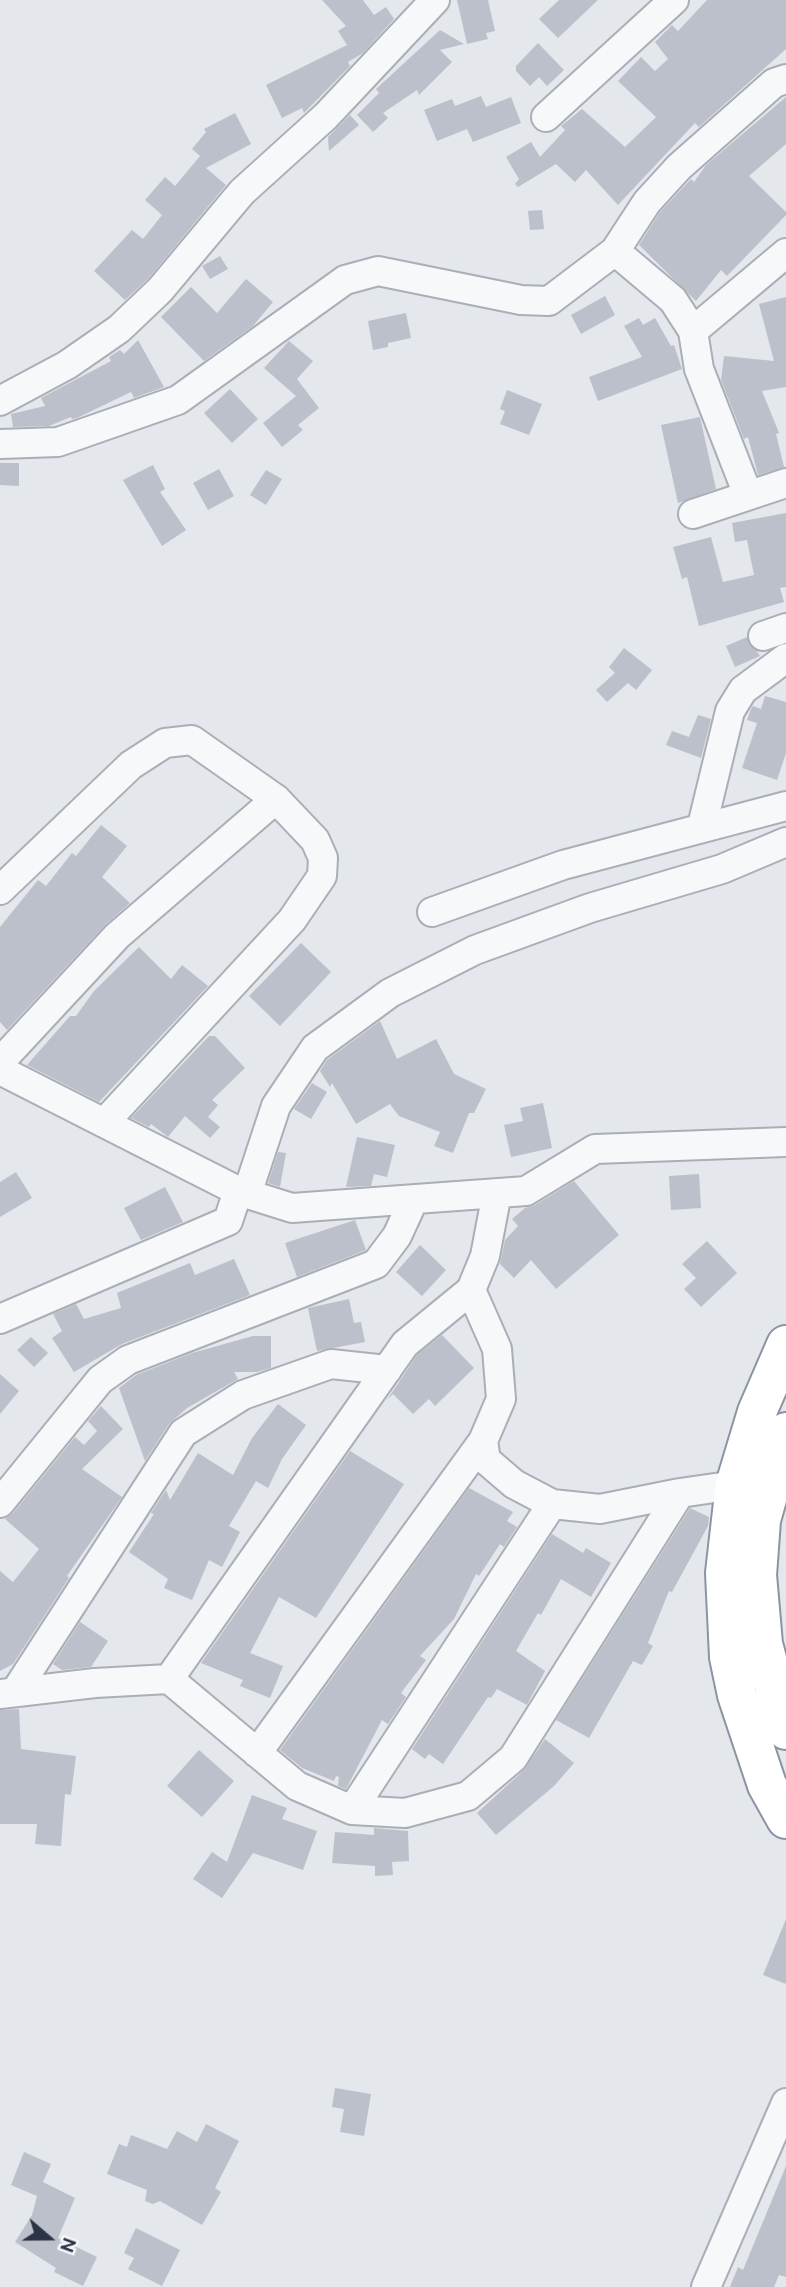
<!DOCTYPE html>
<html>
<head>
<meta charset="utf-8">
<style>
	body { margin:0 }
	#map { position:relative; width:786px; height:2287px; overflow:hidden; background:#e4e7ec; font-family:Ubuntu,sans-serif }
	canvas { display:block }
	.north { position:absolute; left:14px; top:2203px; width:70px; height:70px; -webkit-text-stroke:5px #f4f6f9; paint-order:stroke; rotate:110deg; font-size:19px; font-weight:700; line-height:28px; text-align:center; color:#2b3445 }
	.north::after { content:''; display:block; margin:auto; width:24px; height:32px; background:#2b3445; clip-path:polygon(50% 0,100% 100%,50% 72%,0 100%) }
</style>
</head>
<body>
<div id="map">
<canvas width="786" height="2287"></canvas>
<div class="north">N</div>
</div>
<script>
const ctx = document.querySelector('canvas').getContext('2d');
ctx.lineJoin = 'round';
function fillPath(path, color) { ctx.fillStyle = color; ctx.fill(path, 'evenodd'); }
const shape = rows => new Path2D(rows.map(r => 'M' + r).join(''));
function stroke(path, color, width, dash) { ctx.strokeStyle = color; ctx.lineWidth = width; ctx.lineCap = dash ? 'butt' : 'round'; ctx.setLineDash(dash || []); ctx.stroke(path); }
fillPath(shape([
	[322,0,363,0,374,15,386,7,394,19,363,53,348,62,350,66,304,113,302,108,282,118,266,85,347,45,338,31,346,26],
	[457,0,488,0,495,31,486,33,488,39,467,44],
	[559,0,598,0,558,38,539,19],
	[707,0,786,0,786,49,699,127,695,123,618,205,586,170,575,182,556,164,518,187,515,184,519,179,506,157,531,142,540,157,565,130,561,126,582,109,625,147,656,117,618,81,641,57,655,71,668,59,655,42,672,25,678,31],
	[440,30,464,44,440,50,452,62,419,95,417,90,383,113,388,118,373,132,357,115,379,93,376,89],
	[538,43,564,70,547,86,539,77,530,86,516,71,516,66],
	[481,96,486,107,511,97,521,123,473,142,467,129,437,141,424,110,452,99,455,106],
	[786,97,786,144,749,176,786,212,786,215,727,276,721,270,696,301,639,245,660,212,691,179,694,182,706,165],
	[235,113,251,144,206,168,226,185,148,279,125,300,94,271,132,230,143,239,162,215,145,200,165,177,175,186,200,156,192,149,206,132,204,129],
	[350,115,359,125,329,151,328,137],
	[542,210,544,229,530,230,528,211],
	[220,256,228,269,210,279,202,266],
	[246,279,273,302,253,326,204,361,161,317,191,287,217,313],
	[605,296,615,315,581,334,571,315],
	[786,297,786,387,762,391,779,433,776,434,784,467,758,475,748,437,744,439,721,380,724,356,774,361,759,304],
	[406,313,411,338,388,343,388,347,373,350,368,321],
	[639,318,643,325,655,318,671,346,674,345,682,369,598,401,589,377,642,357,624,326],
	[138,340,164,387,134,398,131,392,77,418,72,419,71,417,49,426,13,427,11,414,45,406,41,398,111,361,109,357,120,350,124,354],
	[289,341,313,361,297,379,319,408,298,425,303,430,282,447,263,423,296,396,264,368],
	[230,389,258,419,232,443,204,413],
	[507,390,542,404,529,435,500,424,505,411,500,409],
	[700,417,716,489,678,503,661,425],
	[0,463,19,463,19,486,0,485],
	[153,465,165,489,160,492,186,530,162,546,123,480],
	[219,469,234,496,208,510,193,483],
	[266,470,282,479,266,505,250,495],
	[786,513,786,587,780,588,784,602,699,626,687,577,682,579,673,547,711,537,723,582,754,575,747,540,735,542,732,523],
	[747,637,760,656,735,667,726,646],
	[624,648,652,670,636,690,628,683,607,702,596,690,615,673,609,667],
	[765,696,786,702,786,753,777,780,742,768,757,723,747,720,751,709,753,706,761,709],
	[698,715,711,719,701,758,666,745,672,731,689,737],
	[101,825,127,846,102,877,130,903,105,925,7,1030,0,1022,0,927,38,880,46,886,72,853,76,856],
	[301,943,331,972,280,1026,249,996],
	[139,947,171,979,182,965,208,986,99,1102,27,1065,70,1016,76,1016,94,991],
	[380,1021,397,1059,436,1039,454,1074,486,1089,474,1113,469,1113,453,1153,434,1146,440,1132,399,1116,390,1104,356,1124,332,1083,330,1087,320,1071,327,1060],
	[209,1036,215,1036,245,1068,212,1100,218,1105,208,1117,220,1127,210,1138,185,1116,168,1137,151,1124,149,1127,131,1118],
	[312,1083,327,1092,311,1119,294,1109],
	[543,1103,552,1148,511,1157,504,1125,523,1121,520,1108],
	[357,1137,395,1145,387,1177,374,1174,371,1186,346,1187],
	[278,1152,286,1153,280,1187,268,1183],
	[16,1172,32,1198,0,1217,0,1182],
	[699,1174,701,1208,671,1210,669,1176],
	[574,1181,619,1235,556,1289,531,1260,514,1278,500,1264,505,1240,518,1226,512,1219,525,1208,535,1205],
	[165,1187,183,1222,141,1240,124,1208],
	[355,1220,366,1250,297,1277,285,1243],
	[707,1241,737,1273,701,1307,684,1289,696,1278,682,1264],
	[420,1245,446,1270,422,1296,396,1272],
	[234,1259,250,1295,122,1344,74,1372,52,1338,62,1331,53,1314,76,1304,84,1319,121,1308,117,1293,190,1263,195,1275],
	[349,1299,354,1323,361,1322,365,1342,317,1351,308,1308],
	[442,1335,474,1368,435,1406,429,1399,413,1414,393,1394,387,1400,417,1355],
	[253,1336,271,1336,271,1368,257,1372,234,1372,238,1379,187,1408,169,1424,145,1461,119,1388,136,1375,192,1353],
	[31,1337,48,1353,34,1367,17,1350],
	[0,1374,19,1391,0,1414],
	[278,1404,306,1425,282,1459,268,1488,256,1481,229,1526,240,1532,222,1567,209,1560,192,1600,164,1588,168,1579,129,1552,154,1514,151,1513,166,1490,170,1500,198,1453,233,1475,252,1438],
	[101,1406,123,1429,82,1469,122,1497,67,1576,69,1578,13,1664,0,1671,0,1571,13,1582,39,1549,5,1519,13,1513,75,1437,84,1445,97,1431,88,1421],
	[350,1451,404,1484,316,1618,279,1597,250,1653,283,1666,270,1698,240,1686,243,1680,201,1663],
	[469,1488,513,1512,507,1521,517,1527,504,1547,500,1544,479,1576,476,1574,454,1619,420,1656,426,1660,401,1693,406,1697,388,1724,382,1720,346,1789,338,1786,339,1777,336,1776,334,1781,302,1768,280,1750],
	[690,1508,709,1517,708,1526,672,1592,669,1591,648,1643,653,1646,642,1665,633,1661,589,1738,556,1720],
	[552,1534,583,1553,586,1548,611,1563,591,1597,561,1579,541,1615,538,1613,516,1651,545,1671,527,1705,497,1689,491,1698,488,1697,443,1764,429,1754,425,1759,412,1749],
	[80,1622,108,1641,91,1667,62,1670,53,1664],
	[19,1709,21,1749,76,1756,71,1795,65,1794,61,1846,35,1844,37,1824,0,1824,0,1710],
	[545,1739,574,1763,554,1786,496,1835,477,1813,524,1770],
	[199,1750,234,1781,202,1817,167,1786],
	[252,1795,287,1808,282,1819,317,1831,303,1870,253,1853,222,1898,193,1879,212,1852,227,1862],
	[374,1828,408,1831,409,1861,392,1862,393,1875,375,1876,375,1866,332,1863,335,1832,374,1835],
	[786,1919,786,1984,763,1975],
	[335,2088,371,2094,364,2136,340,2132,344,2109,332,2107],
	[206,2124,239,2141,215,2188,221,2192,202,2225,160,2201,153,2204,145,2201,147,2190,107,2174,119,2144,127,2147,131,2135,167,2149,177,2131,197,2142],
	[24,2152,51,2164,43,2182,75,2198,58,2238,97,2257,83,2286,54,2272,56,2268,15,2242,32,2215,37,2196,11,2185],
	[786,2166,786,2277,779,2275,774,2287,730,2287,738,2267,743,2270],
	[136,2228,180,2250,162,2286,128,2269,134,2258,124,2253]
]), '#bbc0ca');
const minor = shape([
	[546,117,674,0],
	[615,251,673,300,693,331,699,369,748,495],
	[693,331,786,253],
	[0,401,67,365,119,329,160,290,242,192,326,116,435,0],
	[0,444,58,442,178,400,345,280,378,271,521,300,549,301,615,251,647,202,679,167,774,83,786,79],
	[693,514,786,483],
	[763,636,786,628],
	[702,826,730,711,743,690,786,658],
	[0,890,131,765,165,743,192,740,276,799,315,840,323,858,322,876,292,920,104,1123],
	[432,912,563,865,786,806],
	[0,1062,117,936,276,799],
	[0,1070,238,1191,292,1208,526,1191,595,1149,786,1142],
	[497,1193,485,1256,471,1290,497,1349,501,1399,483,1441,486,1460,514,1484,552,1504,600,1509,680,1493],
	[247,1194,276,1106,315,1048,390,993,475,950,590,908,722,869,786,842],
	[0,1319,228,1221,238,1191],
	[0,1503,100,1380,128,1360,376,1264,397,1236,414,1199],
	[169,1679,405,1344,471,1290],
	[15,1692,183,1433,243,1395,331,1364,387,1370],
	[0,1694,95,1683,169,1679,297,1786,352,1810,405,1813,468,1796,513,1758,680,1493,735,1485],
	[257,1753,483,1441],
	[352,1810,552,1504],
	[706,2287,786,2103]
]);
const highway = shape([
	[786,1345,757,1412,735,1485,725,1573,729,1657,737,1695,767,1785,786,1819],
	[786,1432,761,1520,757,1575,763,1644,786,1730]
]);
stroke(minor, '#a9aeb7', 32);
stroke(highway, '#8b94a3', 42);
stroke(minor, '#f7f8fa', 28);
stroke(highway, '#fff', 38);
</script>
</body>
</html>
